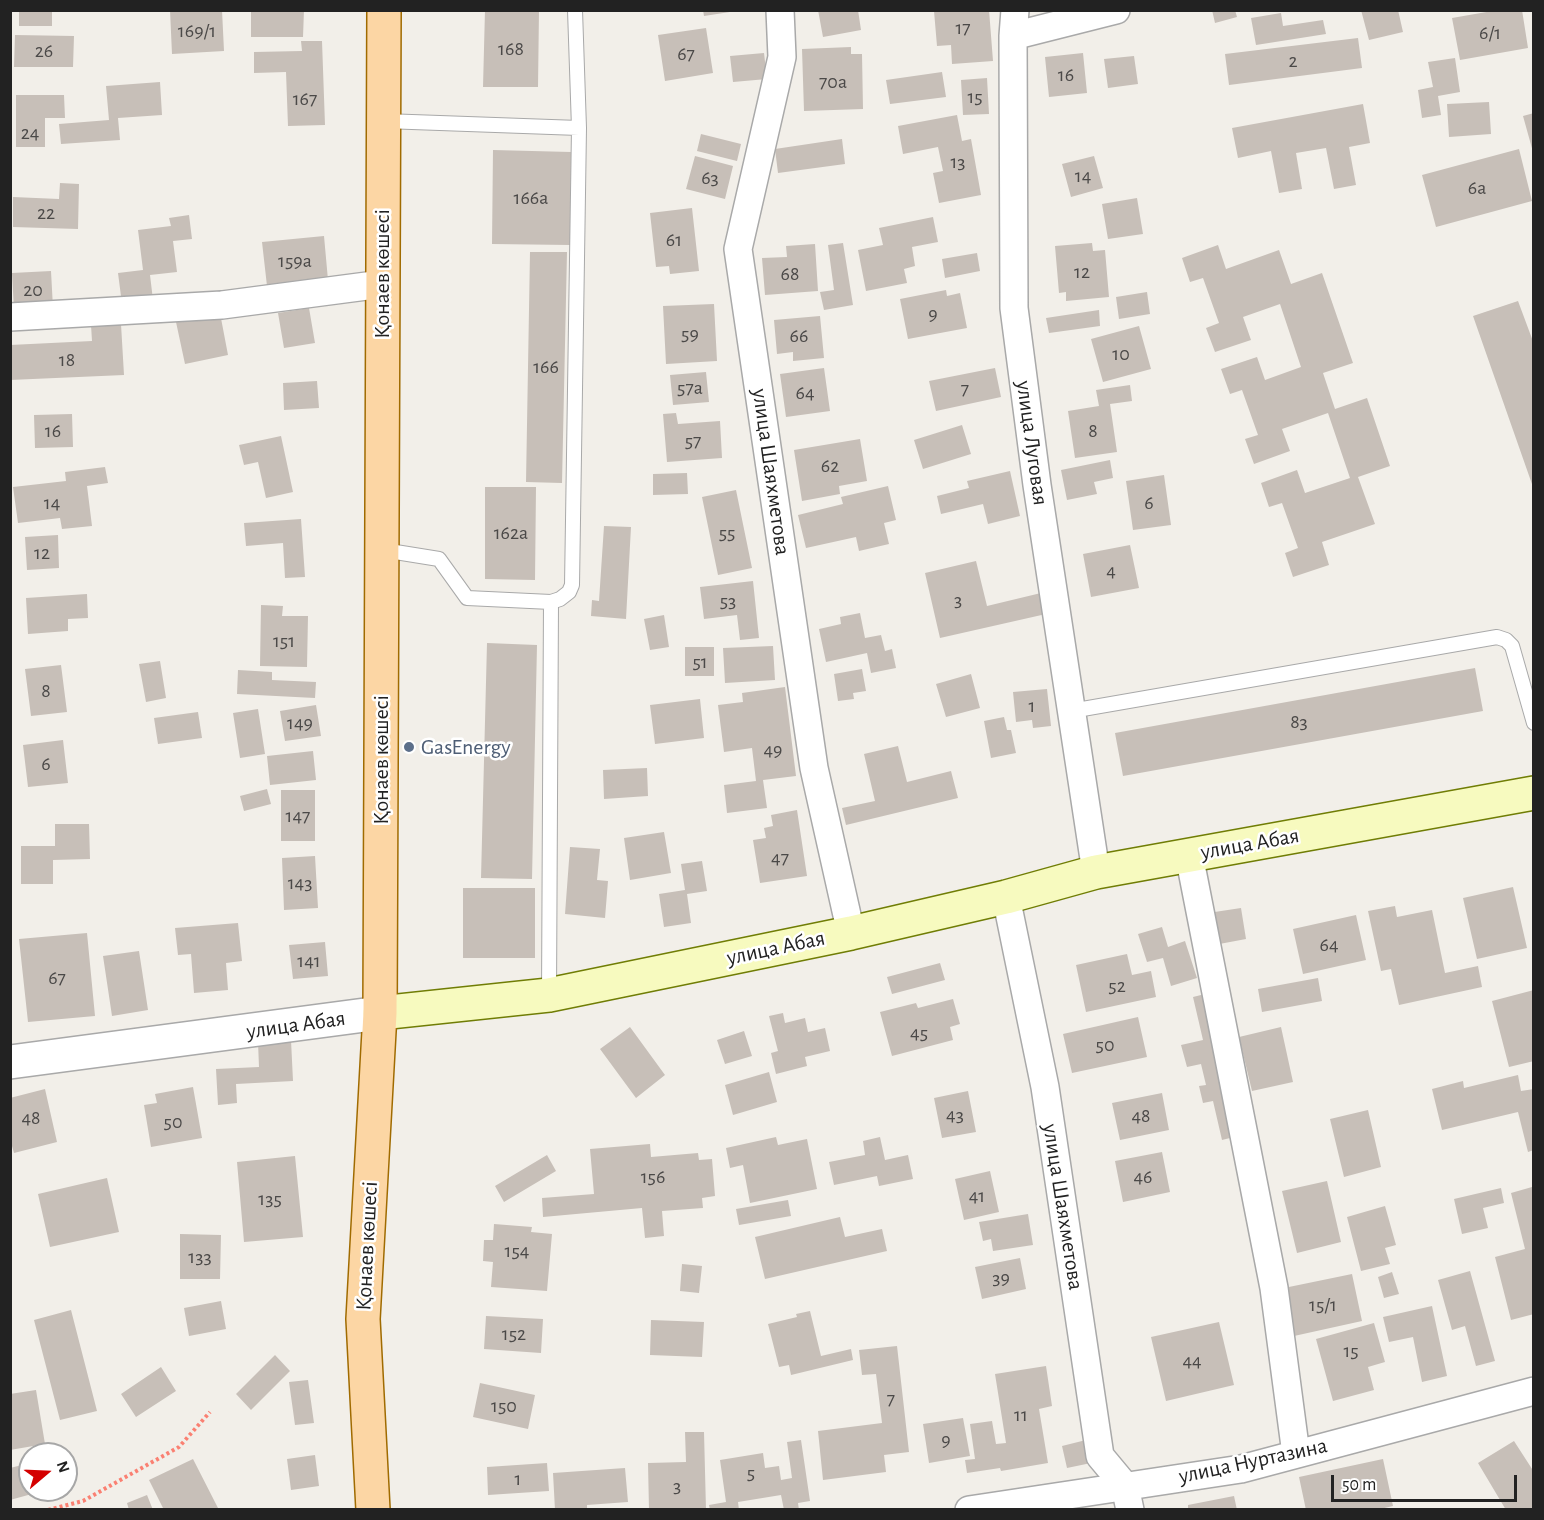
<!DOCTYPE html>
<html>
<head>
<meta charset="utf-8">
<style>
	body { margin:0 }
	#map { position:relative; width:1544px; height:1520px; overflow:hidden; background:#f2efe9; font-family:"Alegreya Sans",sans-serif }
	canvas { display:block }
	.frame { position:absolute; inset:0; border:12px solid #222; pointer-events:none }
	.north { position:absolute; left:18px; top:1442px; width:60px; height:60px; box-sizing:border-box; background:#fff; border:2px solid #a7a7a7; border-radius:50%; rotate:71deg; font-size:16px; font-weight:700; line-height:24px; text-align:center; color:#222 }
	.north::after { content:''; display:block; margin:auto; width:21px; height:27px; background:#d40000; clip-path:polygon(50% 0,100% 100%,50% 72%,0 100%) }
	.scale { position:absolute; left:1331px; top:1475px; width:186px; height:27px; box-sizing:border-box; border:3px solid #222; border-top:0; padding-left:8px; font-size:18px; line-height:21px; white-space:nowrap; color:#222; -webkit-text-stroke:4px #fff; paint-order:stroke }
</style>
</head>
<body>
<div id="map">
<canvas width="1544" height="1520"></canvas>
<div class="frame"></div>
<div class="north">N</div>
<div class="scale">50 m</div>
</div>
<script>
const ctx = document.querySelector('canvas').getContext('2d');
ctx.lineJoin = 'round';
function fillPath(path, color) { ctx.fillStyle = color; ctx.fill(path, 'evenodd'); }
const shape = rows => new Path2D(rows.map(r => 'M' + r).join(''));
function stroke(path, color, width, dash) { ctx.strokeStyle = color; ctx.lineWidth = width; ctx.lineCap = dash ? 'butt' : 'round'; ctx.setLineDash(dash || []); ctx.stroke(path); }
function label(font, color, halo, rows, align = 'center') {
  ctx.font = font + ' "Alegreya Sans",sans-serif'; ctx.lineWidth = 5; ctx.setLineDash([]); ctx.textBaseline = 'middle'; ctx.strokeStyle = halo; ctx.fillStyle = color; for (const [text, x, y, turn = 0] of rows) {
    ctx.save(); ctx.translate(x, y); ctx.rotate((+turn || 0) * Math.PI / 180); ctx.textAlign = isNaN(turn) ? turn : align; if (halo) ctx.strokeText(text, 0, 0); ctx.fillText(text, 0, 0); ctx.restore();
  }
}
fillPath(shape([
	[19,10,52,10,52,26,19,26],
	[170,10,222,10,224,51,172,54],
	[251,10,304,10,303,37,251,37],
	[485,10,539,10,538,87,483,87],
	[703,10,730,10,730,12,704,16],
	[818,10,858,10,861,30,823,37],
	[989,10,993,61,952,64,951,45,937,46,934,11],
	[1212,10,1235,10,1237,17,1215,23],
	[1361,10,1398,10,1403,32,1369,40],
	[1498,10,1522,10,1528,48,1460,60,1452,18],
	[1281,13,1283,26,1323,20,1326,34,1256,45,1251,18],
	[706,28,713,73,665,81,658,35],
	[15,35,74,36,73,67,14,67],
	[1358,38,1362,68,1229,85,1225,54],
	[301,41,322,41,325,125,288,126,286,72,254,73,254,52,302,51],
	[851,47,851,54,862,54,863,109,804,111,802,49],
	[764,53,767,79,733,82,730,56],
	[1083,53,1087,93,1049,97,1045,57],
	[1134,56,1138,84,1108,88,1104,59],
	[1455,58,1460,92,1438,96,1441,115,1422,118,1418,90,1433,87,1428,62],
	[942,72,946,97,890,104,886,80],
	[987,78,989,114,963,115,961,80],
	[160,82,162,115,118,118,120,140,61,144,59,124,109,120,106,86],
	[16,95,64,95,65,118,45,118,45,147,16,147],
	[1489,102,1491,134,1449,137,1447,104],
	[1363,104,1370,143,1349,147,1356,185,1334,189,1326,148,1296,153,1302,189,1279,193,1271,151,1238,158,1232,128],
	[1534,113,1534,152,1533,152,1523,116],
	[957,115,962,141,971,139,981,195,939,203,933,173,943,171,938,147,903,154,898,126],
	[701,134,741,144,737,161,697,151],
	[842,139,845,164,778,173,775,149],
	[1519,149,1532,201,1436,227,1422,175],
	[493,150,571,152,570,245,492,244],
	[695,156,733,166,725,199,686,189],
	[1094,156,1103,188,1071,197,1062,164],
	[60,183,79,184,78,229,13,227,13,197,59,199],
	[1137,198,1143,234,1108,239,1102,204],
	[692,208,699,271,670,274,669,266,656,267,650,213],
	[189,215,192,239,173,241,177,272,150,275,153,300,122,304,118,273,143,270,138,230,171,226,169,218],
	[933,217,938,242,912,247,915,266,904,269,907,283,866,291,858,250,883,245,879,228],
	[324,236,328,280,267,286,262,242],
	[843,243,853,305,824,310,820,292,834,290,828,245],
	[1092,243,1093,251,1105,250,1109,297,1066,301,1066,292,1059,293,1055,246],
	[815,244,818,291,765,295,762,258,787,257,786,246],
	[1218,245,1226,269,1279,250,1291,284,1322,273,1353,363,1323,373,1335,409,1367,398,1390,466,1358,477,1375,524,1322,542,1329,565,1293,577,1285,553,1298,548,1282,503,1269,507,1261,483,1297,470,1305,493,1350,478,1328,413,1282,429,1290,451,1254,464,1245,439,1258,435,1242,390,1230,394,1221,369,1257,357,1265,380,1301,367,1280,304,1243,317,1251,340,1215,352,1206,328,1219,323,1203,278,1190,282,1182,258],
	[530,252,567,252,562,483,526,482],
	[977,253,980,271,945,278,942,259],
	[51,271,53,308,14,310,12,273],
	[946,290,947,296,960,293,967,328,908,339,900,299],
	[1147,292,1150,314,1119,319,1116,297],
	[1518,301,1534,344,1533,487,1473,316],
	[714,304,717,361,666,364,663,306],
	[309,308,315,343,284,348,278,313],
	[1099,310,1100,326,1049,333,1046,318],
	[220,313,228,355,185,364,176,322],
	[820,316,824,358,793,361,793,352,777,354,774,320],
	[121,324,124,375,10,380,10,345,92,341,91,325],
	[1139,326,1151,369,1103,382,1091,339],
	[824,368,830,411,786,417,780,374],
	[995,368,1001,397,936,411,929,381],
	[706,372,709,402,673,405,670,375],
	[317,381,319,408,284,410,283,383],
	[1130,385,1132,401,1110,404,1117,452,1075,458,1068,411,1099,406,1096,390],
	[676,413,678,424,720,421,722,458,667,462,663,414],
	[72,414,73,447,35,448,34,415],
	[962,425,971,454,923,469,914,440],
	[281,436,293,492,266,498,258,462,244,465,239,445],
	[860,439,867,481,839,486,840,494,802,501,794,450],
	[1110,460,1113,478,1094,482,1097,494,1067,500,1061,470],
	[105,467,108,483,87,486,92,526,62,529,60,518,18,523,13,487,66,481,65,472],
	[1010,471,1020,516,988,524,983,504,941,514,937,496,969,488,967,481],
	[687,473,688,494,653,495,653,474],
	[1164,475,1171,525,1133,530,1126,481],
	[888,486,896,520,884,523,889,544,859,551,856,537,806,548,798,515,843,504,841,497],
	[485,487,536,487,535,580,485,579],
	[736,490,752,568,718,575,702,497],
	[301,519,305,577,285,578,283,543,246,546,244,523],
	[604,526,631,527,626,619,591,616,592,600,599,601],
	[58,535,59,568,27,570,25,537],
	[1130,545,1139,588,1091,597,1083,554],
	[976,561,987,606,1041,593,1046,614,940,638,925,573],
	[753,581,759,638,740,640,737,615,704,619,700,587],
	[87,594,88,618,68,619,68,631,28,634,26,598],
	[261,605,283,606,282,616,308,616,307,667,260,666],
	[860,613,865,638,881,635,885,651,892,649,896,668,871,673,867,653,826,662,819,629,841,624,840,617],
	[664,615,669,647,650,650,644,619],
	[487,643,537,645,532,879,481,878],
	[773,646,775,680,725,683,723,648],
	[685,647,714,647,714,676,685,676],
	[160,661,166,698,146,702,139,664],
	[61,665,67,712,31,716,25,669],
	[1475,668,1483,711,1123,776,1115,733],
	[862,669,866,691,853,693,854,699,838,701,834,674],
	[238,670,272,672,272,680,316,682,315,698,237,694],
	[971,674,980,708,946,717,936,684],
	[785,687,796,776,763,780,767,808,727,813,724,785,756,781,752,748,724,752,718,705,743,702,742,693],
	[1047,689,1051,726,1033,728,1032,720,1016,722,1013,692],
	[700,699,704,738,655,744,650,705],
	[316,705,321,736,285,741,280,711],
	[258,709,265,754,240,758,233,713],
	[198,712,202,738,158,744,154,718],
	[1004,717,1007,730,1011,730,1016,753,991,758,984,721],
	[63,740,68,783,28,787,23,745],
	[898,746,907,782,951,771,958,798,846,825,842,808,875,801,864,754],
	[313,751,316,780,270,785,267,756],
	[647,768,648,796,604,799,603,770],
	[267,789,271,804,244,811,240,796],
	[281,790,315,790,315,841,281,841],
	[797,810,807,876,760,883,753,840,766,838,764,828,773,826,771,815],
	[55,824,89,824,90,859,53,860,53,884,21,884,21,846,55,846],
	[664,832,671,873,630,880,624,838],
	[570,847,600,849,597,880,608,881,605,918,565,914],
	[315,856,318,908,284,910,282,858],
	[702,861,707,891,687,894,691,923,664,927,659,894,685,890,681,864],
	[1513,887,1527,948,1477,959,1463,898],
	[463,888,535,888,535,958,463,958],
	[1395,906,1397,917,1432,910,1445,973,1478,966,1482,987,1399,1005,1391,969,1381,971,1368,911],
	[1241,908,1246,939,1214,945,1208,913],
	[1356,915,1366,960,1303,974,1293,929],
	[238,923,242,961,226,963,228,990,194,993,191,954,178,955,175,928],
	[1162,927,1168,947,1185,941,1197,978,1171,986,1163,958,1147,962,1138,934],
	[87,933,95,1016,28,1022,19,939],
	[325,942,328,976,293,979,289,945],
	[139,951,148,1010,112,1016,103,956],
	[1127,954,1132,975,1151,971,1156,997,1086,1012,1076,965],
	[940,963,945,980,892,994,887,977],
	[1318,978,1322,1001,1262,1012,1258,989],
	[1534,990,1534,1061,1509,1067,1492,1001],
	[1205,994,1238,1136,1222,1140,1213,1101,1203,1103,1199,1086,1206,1085,1201,1064,1187,1067,1181,1045,1203,1040,1193,997],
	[953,999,960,1024,950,1027,953,1040,892,1056,880,1012,916,1003,918,1008],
	[783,1013,785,1023,805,1018,808,1032,825,1028,830,1051,805,1057,807,1066,776,1074,771,1053,778,1051,769,1016],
	[1138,1017,1147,1057,1072,1073,1063,1034],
	[630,1027,665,1075,636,1098,600,1049],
	[1281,1027,1293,1082,1252,1091,1239,1037],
	[744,1031,752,1056,725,1064,717,1040],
	[291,1040,293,1081,236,1084,237,1103,218,1105,216,1069,259,1067,258,1042],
	[769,1072,777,1102,733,1115,725,1085],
	[1518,1075,1521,1091,1534,1089,1534,1150,1528,1152,1518,1112,1442,1130,1432,1089,1463,1081,1464,1088],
	[193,1087,202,1138,151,1147,144,1105,157,1103,155,1094],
	[45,1089,57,1142,14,1153,10,1139,10,1098],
	[968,1091,976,1132,942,1138,934,1098],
	[1162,1093,1169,1130,1120,1140,1112,1103],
	[1368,1110,1381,1167,1344,1177,1330,1119],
	[776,1137,778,1145,807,1139,817,1189,750,1203,743,1165,730,1168,726,1148],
	[880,1137,885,1160,908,1155,913,1179,879,1186,877,1176,834,1185,829,1162,865,1155,863,1141],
	[650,1144,651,1157,698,1153,699,1160,712,1159,715,1196,702,1198,703,1208,662,1211,664,1236,645,1238,642,1208,543,1217,542,1198,594,1194,590,1149],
	[1162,1152,1170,1192,1123,1202,1115,1161],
	[547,1155,556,1171,504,1202,495,1186],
	[295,1156,303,1237,244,1242,237,1162],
	[990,1171,999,1212,964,1220,955,1179],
	[107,1178,119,1232,50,1247,38,1194],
	[1327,1181,1341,1242,1297,1253,1282,1191],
	[1532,1187,1534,1314,1511,1320,1495,1257,1525,1249,1511,1193],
	[1501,1188,1504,1203,1483,1208,1488,1228,1462,1234,1454,1199],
	[788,1200,791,1216,739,1225,736,1209],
	[1385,1206,1396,1245,1385,1248,1390,1264,1361,1271,1347,1217],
	[1028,1214,1033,1245,993,1251,991,1239,983,1241,979,1222],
	[840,1217,845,1237,882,1229,887,1251,765,1279,755,1237],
	[494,1224,532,1227,531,1232,552,1234,547,1291,491,1287,493,1262,483,1261,484,1240,493,1240],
	[180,1234,221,1235,220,1279,180,1279],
	[1020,1258,1026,1289,982,1299,975,1267],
	[682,1264,702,1266,699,1293,680,1291],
	[1470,1271,1495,1361,1476,1366,1465,1326,1452,1330,1438,1280],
	[1392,1272,1399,1294,1384,1298,1378,1277],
	[1352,1274,1362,1321,1294,1336,1284,1288],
	[221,1301,226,1329,189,1336,184,1308],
	[1432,1306,1447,1376,1422,1382,1413,1337,1389,1342,1383,1317],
	[71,1310,97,1411,60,1420,34,1320],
	[810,1311,821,1356,851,1349,853,1360,791,1375,789,1365,779,1367,768,1324,797,1317,796,1314],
	[486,1316,543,1319,541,1353,484,1349],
	[651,1320,704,1322,702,1357,650,1355],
	[1219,1322,1234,1385,1166,1401,1151,1337],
	[1374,1323,1385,1362,1368,1367,1374,1390,1333,1401,1316,1339],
	[897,1346,909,1452,884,1455,886,1472,823,1480,818,1431,882,1423,876,1374,862,1375,859,1350],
	[275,1355,290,1371,251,1410,236,1394],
	[1046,1366,1052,1406,1039,1409,1048,1463,1001,1471,1000,1468,967,1473,965,1460,975,1459,970,1424,992,1421,996,1444,1006,1443,995,1374],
	[161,1367,176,1391,136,1417,121,1394],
	[308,1380,314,1423,295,1425,289,1382],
	[480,1383,535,1395,528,1429,473,1417],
	[36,1390,45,1444,10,1450,10,1394],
	[963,1418,970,1456,929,1463,923,1424],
	[685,1432,704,1432,706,1510,649,1510,648,1463,686,1462],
	[801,1440,810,1501,798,1503,799,1510,784,1510,781,1495,738,1502,739,1510,710,1510,709,1505,726,1502,720,1460,763,1453,765,1468,779,1466,781,1480,792,1478,787,1442],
	[1086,1440,1091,1463,1067,1468,1062,1446],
	[1514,1441,1534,1472,1534,1510,1506,1510,1478,1463],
	[315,1455,319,1486,291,1490,287,1459],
	[193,1459,218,1508,164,1510,149,1480],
	[1383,1459,1393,1506,1376,1510,1306,1510,1299,1477],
	[30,1463,30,1490,38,1490,39,1492,10,1500,10,1468],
	[547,1463,549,1491,488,1495,487,1467],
	[625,1468,628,1502,587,1505,587,1510,555,1510,553,1473],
	[147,1495,153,1510,129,1510,127,1503],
	[1234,1496,1237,1510,1188,1510,1188,1505]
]), '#c7bfb8');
const service = shape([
	[384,121,579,128],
	[383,550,439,559,467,598,551,602,560,599,569,592,572,585,579,128,575,10],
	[1071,711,1497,637,1506,640,1512,646,1534,723],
	[549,995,551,602]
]);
const minor = shape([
	[780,10,782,57,738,249,814,768,851,933],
	[1015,10,1013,36,1014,308,1037,485,1096,872],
	[1013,36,1116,10],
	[10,317,222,305,382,284],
	[1189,855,1274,1288,1296,1454],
	[1006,897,1045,1087,1100,1456,1125,1486,1130,1510],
	[969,1510,1241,1469,1534,1391]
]);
const tertiary = shape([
	[10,1062,380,1013]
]);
const secondary = shape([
	[380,1013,549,995,851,933,1006,897,1096,872,1534,793]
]);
const primary = shape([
	[373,1510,363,1319,380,1013,384,10]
]);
stroke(service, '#a9a9a9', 16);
stroke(minor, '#a9a9a9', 30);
stroke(tertiary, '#a9a9a9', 36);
stroke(secondary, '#707d05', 36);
stroke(primary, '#a06b00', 36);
stroke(shape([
	[48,1510,83,1501,179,1447,210,1412]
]), '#fa8072', 4, [3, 3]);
stroke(service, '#fff', 14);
stroke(minor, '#fff', 27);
stroke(tertiary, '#fff', 33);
stroke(secondary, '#f7fabf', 33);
stroke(primary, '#fcd6a4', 33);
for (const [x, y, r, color] of [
	[409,747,6,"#5c6f8a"]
]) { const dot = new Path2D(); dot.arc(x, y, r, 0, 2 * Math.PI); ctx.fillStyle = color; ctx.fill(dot); stroke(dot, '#fff', 2); }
label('20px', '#4b4948', null, [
	["17",963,28],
	["169/1",197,31],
	["6/1",1490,33],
	["168",511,49],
	["26",44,51],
	["67",686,54],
	["2",1293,61],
	["16",1066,75],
	["70а",833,82],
	["15",975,97],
	["167",305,99],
	["24",30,133],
	["13",958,162],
	["14",1083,176],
	["63",710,178],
	["6а",1477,188],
	["166а",531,198],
	["22",46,213],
	["61",674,240],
	["159а",295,261],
	["12",1082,272],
	["68",790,274],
	["20",33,290],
	["9",933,314],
	["59",690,334],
	["66",799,336],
	["10",1121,354],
	["18",67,360],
	["166",546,367],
	["57а",690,388],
	["7",965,389],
	["64",805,393],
	["16",53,431],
	["8",1093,431],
	["57",693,441],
	["62",830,466],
	["14",52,503],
	["6",1149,503],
	["162а",511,533],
	["55",727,533],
	["12",42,553],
	["4",1111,571],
	["3",958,600],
	["53",728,601],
	["151",284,641],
	["51",700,662],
	["8",46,691],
	["1",1032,706],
	["83",1299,722],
	["149",300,723],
	["49",773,750],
	["6",46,764],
	["147",298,816],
	["47",780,858],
	["143",300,883],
	["64",1329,945],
	["141",309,961],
	["67",57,978],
	["52",1117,986],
	["45",919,1033],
	["50",1105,1045],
	["43",955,1115],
	["48",1141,1116],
	["48",31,1118],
	["50",173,1122],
	["156",653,1177],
	["46",1143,1177],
	["41",977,1196],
	["135",270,1199],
	["154",517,1251],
	["133",200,1257],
	["39",1001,1278],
	["15/1",1323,1305],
	["152",514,1334],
	["15",1351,1351],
	["44",1192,1361],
	["7",891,1399],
	["150",504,1406],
	["11",1021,1415],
	["9",946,1440],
	["5",751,1473],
	["1",518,1479],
	["3",677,1486]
]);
label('22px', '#222', '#fff', [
	["Қонаев көшесі",382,274,-90],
	["улица Луговая",1032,443,82],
	["улица Шаяхметова",771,472,82],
	["Қонаев көшесі",381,760,-90],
	["улица Абая",1250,844,-10],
	["улица Абая",776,948,-12],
	["улица Абая",296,1025,-8],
	["улица Шаяхметова",1063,1207,81],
	["Қонаев көшесі",367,1246,-87],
	["улица Нуртазина",1253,1461,-12]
]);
label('22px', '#4e5e75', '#fff', [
	["GasEnergy",421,747]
], 'left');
</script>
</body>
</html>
